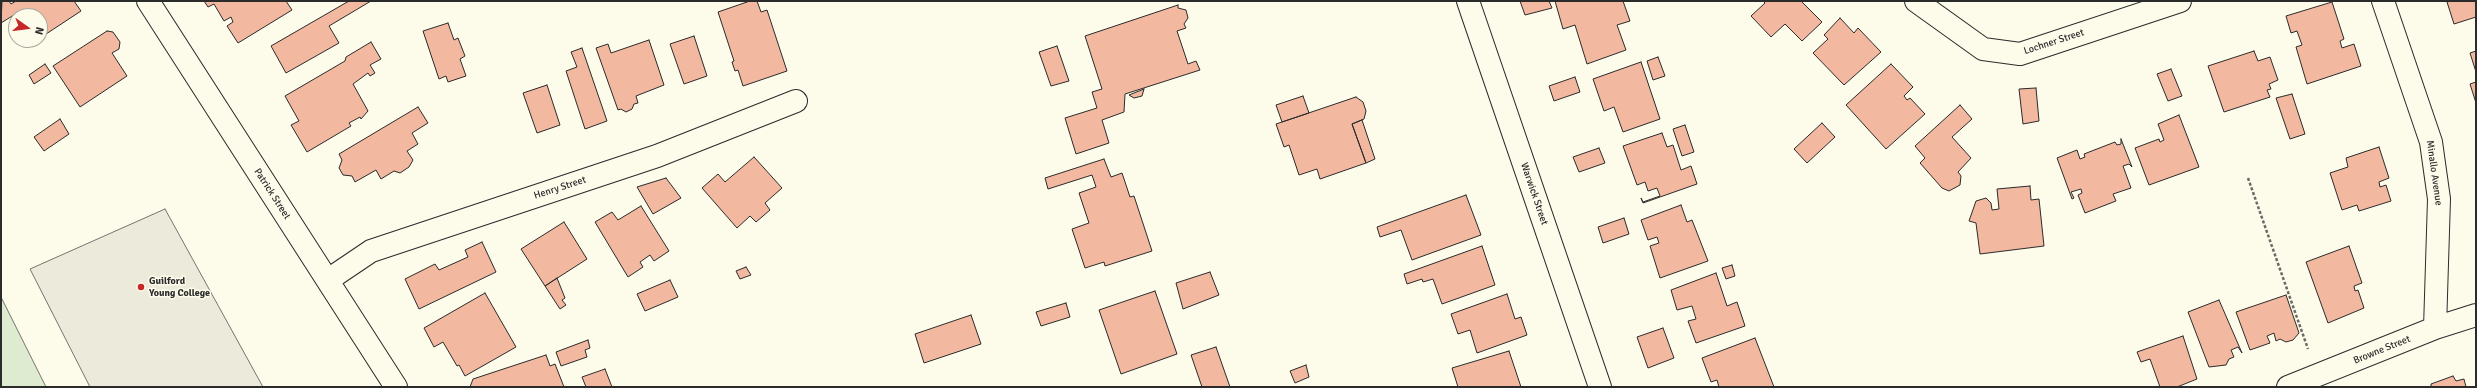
<!DOCTYPE html>
<html>
<head>
<meta charset="utf-8">
<style>
	body { margin:0 }
	#map { position:relative; width:2477px; height:388px; overflow:hidden; background:#fdfbea; font-family:Signika,sans-serif }
	canvas { display:block }
	.frame { position:absolute; inset:0; border:2px solid #2b2b2b; pointer-events:none }
	.north { position:absolute; left:8px; top:8px; width:40px; height:40px; box-sizing:border-box; background:#fdfbea; border:1px solid #a9a89e; border-radius:50%; rotate:104deg; font-size:11px; font-weight:700; line-height:16px; text-align:center; color:#2b2b2b }
	.north::after { content:''; display:block; margin:auto; width:14px; height:18px; background:#c62828; clip-path:polygon(50% 0,100% 100%,50% 72%,0 100%) }
</style>
</head>
<body>
<div id="map">
<canvas width="2477" height="388"></canvas>
<div class="frame"></div>
<div class="north">N</div>
</div>
<script>
const ctx = document.querySelector('canvas').getContext('2d');
ctx.lineJoin = 'round';
function fillPath(path, color) { ctx.fillStyle = color; ctx.fill(path, 'evenodd'); }
const shape = rows => new Path2D(rows.map(r => 'M' + r).join(''));
function stroke(path, color, width, dash) { ctx.strokeStyle = color; ctx.lineWidth = width; ctx.lineCap = dash ? 'butt' : 'round'; ctx.setLineDash(dash || []); ctx.stroke(path); }
function label(font, color, halo, rows, align = 'center') {
  ctx.font = font + ' Signika,sans-serif'; ctx.lineWidth = 3; ctx.setLineDash([]); ctx.textBaseline = 'middle'; ctx.strokeStyle = halo; ctx.fillStyle = color; for (const [text, x, y, turn = 0] of rows) {
    ctx.save(); ctx.translate(x, y); ctx.rotate((+turn || 0) * Math.PI / 180); ctx.textAlign = isNaN(turn) ? turn : align; if (halo) ctx.strokeText(text, 0, 0); ctx.fillText(text, 0, 0); ctx.restore();
  }
}
const green = shape([
	[1,297,46,387,1,387,1,297]
]);
fillPath(green, '#deebd1');
stroke(green, '#74746e', 1);
const parking = shape([
	[165,209,263,387,90,387,30,269,165,209]
]);
fillPath(parking, '#eceadb');
stroke(parking, '#74746e', 1);
const building = shape([
	[2,1,9,1,11,4,16,1,74,1,81,11,40,38,40,16,19,16,17,13,1,23,2,1],
	[204,1,286,1,292,10,238,43,227,26,233,22,231,17,224,21,214,4,208,7,204,1],
	[349,1,371,1,329,26,339,43,286,73,271,46,349,1],
	[750,1,757,1,761,12,767,10,787,71,743,86,738,70,735,71,732,62,734,61,718,12,750,1],
	[1520,1,1549,1,1552,8,1525,15,1520,1],
	[1555,1,1623,1,1630,21,1617,25,1626,50,1587,64,1575,25,1563,29,1555,1],
	[1763,1,1801,1,1822,22,1802,41,1785,24,1771,37,1751,16,1765,3,1763,1],
	[2451,1,2476,1,2476,17,2454,24,2447,2,2451,1],
	[2332,2,2344,39,2340,41,2342,48,2354,44,2361,66,2307,84,2296,47,2302,45,2297,31,2291,33,2286,16,2332,2],
	[1178,5,1178,8,1186,10,1188,18,1184,24,1186,28,1177,31,1188,64,1196,61,1200,70,1125,94,1124,112,1102,120,1109,143,1076,154,1065,118,1097,108,1092,92,1102,89,1085,36,1178,5],
	[1840,18,1854,33,1858,28,1881,52,1844,85,1813,53,1828,39,1824,35,1840,18],
	[448,23,454,40,458,38,465,56,460,59,466,76,448,82,446,76,439,79,423,31,448,23],
	[107,31,113,32,120,42,119,49,112,53,127,76,80,107,53,66,107,31],
	[694,36,707,76,684,84,670,44,694,36],
	[649,40,664,85,636,96,638,103,634,104,632,109,626,112,621,109,618,110,596,48,608,44,611,53,649,40],
	[371,42,381,59,370,65,375,73,370,76,368,73,353,84,368,111,361,119,360,117,349,123,351,126,307,152,291,125,299,121,285,96,345,61,346,57,371,42],
	[1057,46,1069,81,1051,86,1039,52,1057,46],
	[582,48,607,121,585,129,566,71,577,67,571,52,582,48],
	[2254,51,2258,61,2270,57,2278,80,2269,84,2271,89,2267,90,2270,97,2224,112,2208,66,2254,51],
	[2476,51,2476,72,2470,53,2476,51],
	[1658,57,1665,76,1653,80,1647,61,1658,57],
	[1641,62,1660,119,1623,132,1614,107,1604,111,1593,79,1641,62],
	[45,64,51,73,34,84,29,75,45,64],
	[1891,64,1913,87,1904,96,1907,100,1910,98,1925,114,1886,149,1846,105,1891,64],
	[2171,69,2182,96,2168,101,2157,74,2171,69],
	[1575,77,1580,92,1554,101,1549,86,1575,77],
	[2476,82,2476,103,2470,84,2476,82],
	[547,85,560,125,537,133,523,93,547,85],
	[2036,88,2039,121,2023,124,2019,89,2036,88],
	[1144,89,1142,96,1134,98,1129,95,1144,89],
	[2292,94,2305,134,2290,139,2276,98,2292,94],
	[1303,96,1309,113,1282,122,1276,105,1303,96],
	[1356,97,1363,102,1366,111,1364,119,1352,124,1366,163,1320,179,1317,169,1299,175,1289,145,1284,147,1276,124,1356,97],
	[1960,105,1972,119,1952,137,1971,158,1958,172,1961,176,1960,185,1949,191,1942,188,1920,163,1925,158,1915,146,1960,105],
	[418,107,428,123,412,133,418,144,407,151,413,160,409,167,400,173,394,171,381,179,376,170,355,182,352,176,343,175,339,168,342,160,339,154,418,107],
	[2179,115,2199,167,2149,185,2135,148,2159,139,2160,142,2164,140,2158,124,2179,115],
	[60,119,69,134,44,151,34,137,60,119],
	[1362,120,1375,159,1366,163,1352,124,1362,120],
	[1822,123,1835,137,1807,163,1794,149,1822,123],
	[1685,125,1694,152,1682,156,1673,129,1685,125],
	[1662,133,1667,147,1673,145,1681,170,1691,166,1697,184,1643,203,1641,198,1643,202,1660,196,1657,188,1648,191,1645,182,1637,185,1623,146,1662,133],
	[2121,139,2132,167,2129,164,2123,166,2131,188,2113,194,2116,201,2085,213,2078,195,2082,193,2081,189,2071,192,2074,198,2072,199,2057,158,2077,150,2080,159,2085,157,2084,154,2115,142,2117,145,2121,144,2121,139],
	[2379,147,2389,178,2379,182,2380,187,2386,185,2391,201,2359,211,2357,205,2342,210,2330,173,2348,167,2346,158,2379,147],
	[1599,148,1605,163,1579,172,1573,157,1599,148],
	[754,157,782,188,765,203,770,210,756,222,750,216,737,228,702,188,718,174,725,182,754,157],
	[1104,159,1111,177,1122,173,1130,197,1134,196,1152,251,1105,266,1104,262,1085,268,1072,229,1089,223,1079,193,1096,187,1092,175,1048,189,1045,178,1104,159],
	[666,178,681,198,653,214,637,187,666,178],
	[2030,186,2031,200,2039,199,2044,246,1980,254,1976,223,1969,221,1976,201,1986,198,1991,203,1992,210,1999,209,1997,189,2030,186],
	[1466,195,1481,235,1412,260,1401,230,1380,237,1377,227,1466,195],
	[1681,205,1687,222,1692,220,1708,261,1660,278,1650,246,1659,243,1657,237,1648,240,1641,220,1681,205],
	[641,206,669,251,654,261,650,255,640,262,643,267,628,277,595,222,612,212,618,220,641,206],
	[1624,218,1629,234,1603,243,1598,227,1624,218],
	[564,222,587,259,545,286,521,249,564,222],
	[482,242,496,272,419,309,405,279,435,264,439,270,468,257,465,250,482,242],
	[1482,246,1495,285,1442,304,1433,279,1423,282,1422,279,1407,284,1404,274,1482,246],
	[2349,246,2362,283,2354,286,2355,291,2358,290,2364,308,2328,323,2306,262,2349,246],
	[1732,265,1735,276,1726,279,1722,268,1732,265],
	[746,267,751,275,740,279,736,271,746,267],
	[1210,272,1219,295,1183,309,1176,283,1210,272],
	[1716,273,1727,306,1737,302,1745,326,1696,343,1688,321,1696,319,1692,306,1677,310,1671,290,1716,273],
	[557,278,565,298,562,300,566,305,560,309,545,286,557,278],
	[670,280,678,297,645,311,637,294,670,280],
	[1155,291,1177,354,1121,374,1099,310,1155,291],
	[485,293,516,347,465,376,459,365,457,366,443,342,434,347,424,328,485,293],
	[1507,294,1515,319,1521,317,1527,335,1477,353,1470,330,1458,334,1451,314,1507,294],
	[2286,295,2299,333,2293,340,2286,342,2280,339,2276,341,2274,333,2267,336,2270,343,2250,350,2236,312,2286,295],
	[2219,300,2242,353,2238,347,2231,350,2234,357,2229,359,2226,365,2209,367,2188,312,2219,300],
	[1066,303,1070,317,1041,326,1036,312,1066,303],
	[971,315,981,344,924,363,915,334,971,315],
	[1663,328,1674,358,1648,368,1637,337,1663,328],
	[2183,336,2197,379,2177,387,2160,387,2150,359,2141,362,2137,352,2183,336],
	[1755,338,1774,387,1719,387,1717,380,1711,382,1702,358,1755,338],
	[588,340,590,348,585,350,587,357,561,366,556,352,588,340],
	[1216,347,1230,387,1202,387,1191,355,1216,347],
	[1509,351,1521,387,1458,387,1452,368,1509,351],
	[546,355,550,366,555,364,564,387,470,387,473,379,546,355],
	[1306,365,1309,377,1295,383,1290,371,1306,365],
	[605,369,612,387,586,387,582,377,605,369],
	[2453,376,2456,381,2464,379,2466,387,2431,387,2431,384,2453,376]
]);
fillPath(building, '#f2b8a0');
stroke(building, '#2b2b2b', 1);
const street = shape([
	[148,1,396,387],
	[1916,1,1983,49,2020,54,2180,1],
	[2383,1,2431,142,2439,199,2435,328],
	[328,280,371,251,657,156,796,101],
	[2288,387,2435,328,2476,315]
]);
const secondary = shape([
	[1468,1,1600,387]
]);
stroke(street, '#2b2b2b', 24);
stroke(secondary, '#2b2b2b', 24);
stroke(shape([
	[2248,178,2308,349]
]), '#6a6964', 2.5, [3, 2]);
stroke(street, '#fdfbea', 22);
stroke(secondary, '#fdfbea', 22);
for (const [x, y, r, color] of [
	[141,287,4,"#c62828"]
]) { const dot = new Path2D(); dot.arc(x, y, r, 0, 2 * Math.PI); ctx.fillStyle = color; ctx.fill(dot); stroke(dot, '#fdfbea', 1.5); }
label('10px', '#2b2b2b', '#fdfbea', [
	["Lochner Street",2054,42,-18],
	["Minallo Avenue",2434,173,82],
	["Henry Street",560,188,-18],
	["Patrick Street",272,194,57],
	["Warwick Street",1534,194,71],
	["Browne Street",2382,350,-22]
]);
label('bold 10px', '#2b2b2b', '#fdfbea', [
	["Guilford",149,281],
	["Young College",149,293]
], 'left');
</script>
</body>
</html>
